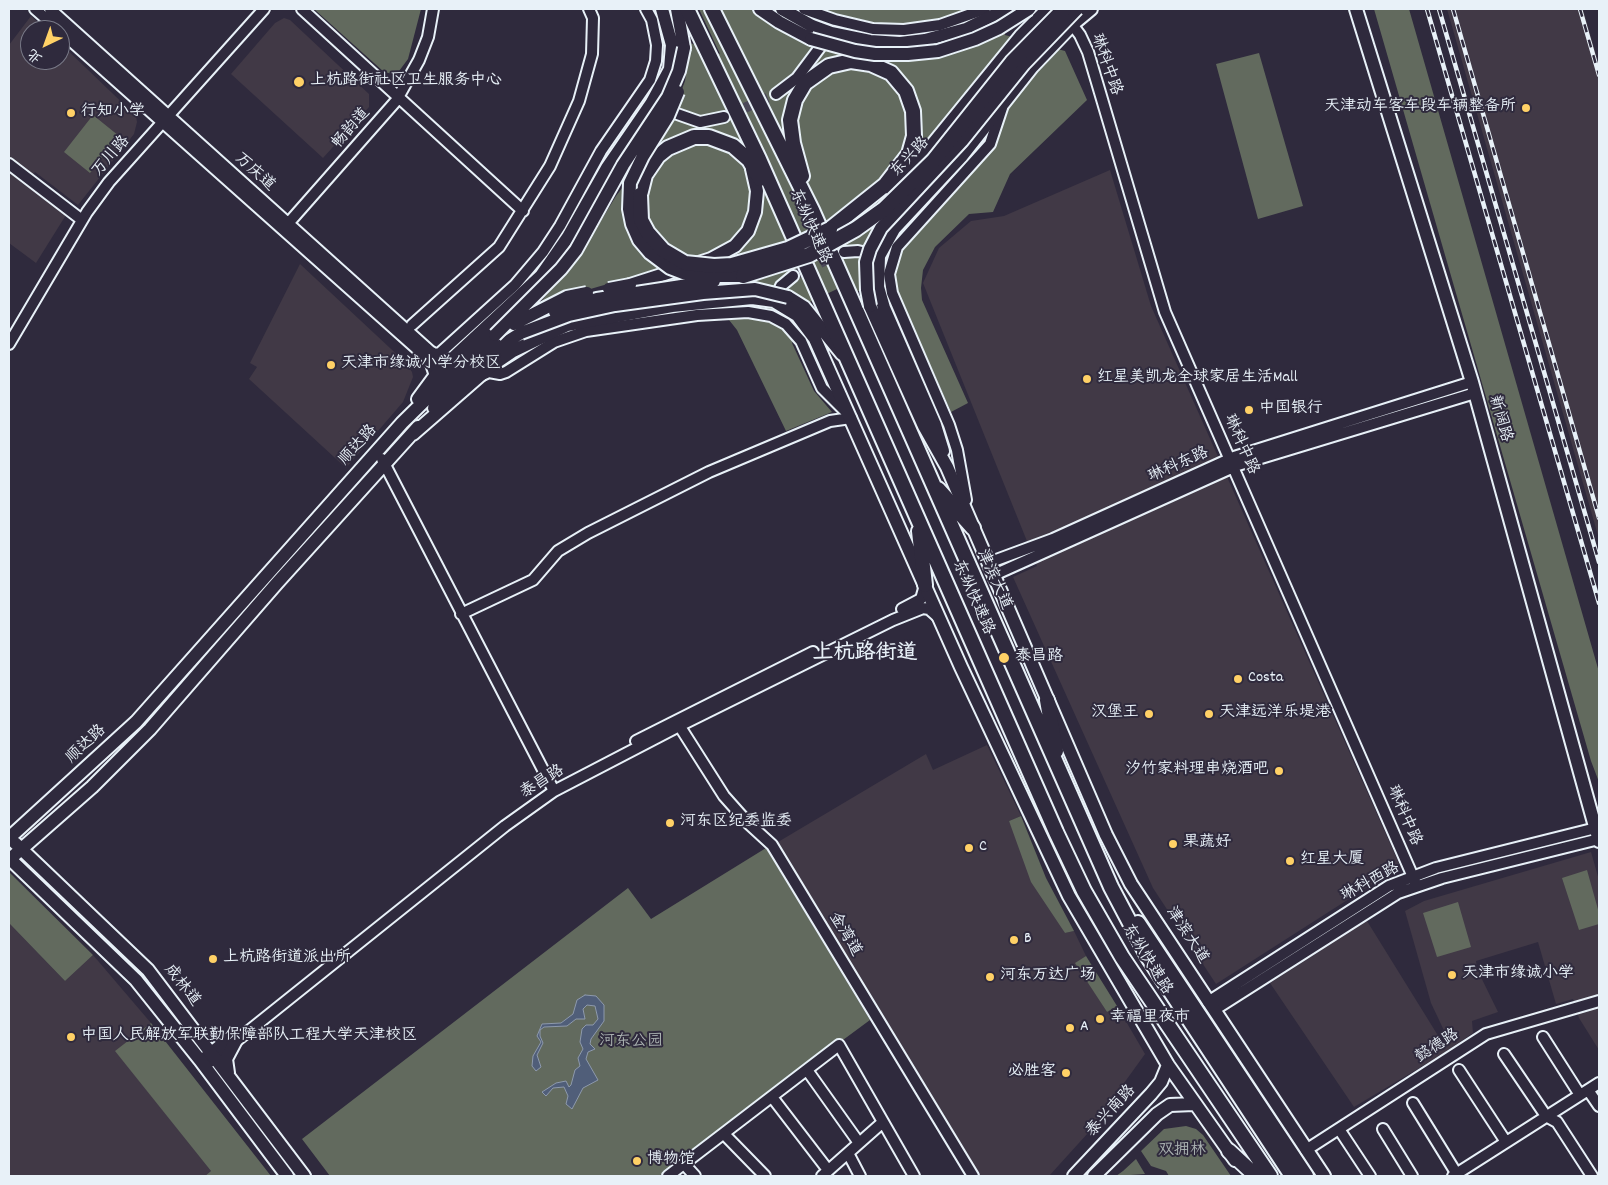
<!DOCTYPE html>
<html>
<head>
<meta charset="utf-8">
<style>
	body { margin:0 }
	#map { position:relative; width:1608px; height:1185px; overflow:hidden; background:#2f2a3d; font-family:Dekko,"LXGW WenKai TC",sans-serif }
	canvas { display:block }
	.frame { position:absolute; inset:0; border:10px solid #e8f1f8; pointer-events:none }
	.north { position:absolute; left:20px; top:20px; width:50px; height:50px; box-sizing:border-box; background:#2f2a3d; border:1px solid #797a88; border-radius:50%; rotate:222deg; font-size:14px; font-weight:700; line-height:20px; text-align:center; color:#e8f1f8 }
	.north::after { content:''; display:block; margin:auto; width:18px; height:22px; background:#ffd166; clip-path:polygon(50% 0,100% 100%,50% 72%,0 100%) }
</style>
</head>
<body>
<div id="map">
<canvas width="1608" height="1185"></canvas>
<div class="frame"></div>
<div class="north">北</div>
</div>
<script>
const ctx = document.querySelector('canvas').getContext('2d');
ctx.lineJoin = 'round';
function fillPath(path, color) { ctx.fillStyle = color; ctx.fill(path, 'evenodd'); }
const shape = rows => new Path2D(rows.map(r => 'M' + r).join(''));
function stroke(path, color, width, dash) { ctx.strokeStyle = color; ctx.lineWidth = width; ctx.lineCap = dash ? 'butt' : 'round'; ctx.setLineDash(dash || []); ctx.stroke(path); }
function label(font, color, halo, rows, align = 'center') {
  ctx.font = font + ' Dekko,"LXGW WenKai TC",sans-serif'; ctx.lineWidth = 4; ctx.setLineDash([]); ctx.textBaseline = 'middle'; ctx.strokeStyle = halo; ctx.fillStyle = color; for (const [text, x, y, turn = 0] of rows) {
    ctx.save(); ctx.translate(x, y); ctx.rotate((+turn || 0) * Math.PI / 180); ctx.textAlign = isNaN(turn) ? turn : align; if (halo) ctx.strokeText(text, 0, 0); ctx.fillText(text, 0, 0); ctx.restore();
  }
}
fillPath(shape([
	[1447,9,1583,9,1599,65,1599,539],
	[31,16,46,30,30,30,30,60,60,60,60,43,136,116,137,122,134,134,78,205,35,172,31,177,9,160,9,45],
	[284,18,290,20,369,94,369,107,323,158,231,74,275,23],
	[1110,170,1151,306,1401,868,1377,881,1216,984,1153,888,1013,577,1037,566,923,283,939,248,971,221,1004,216],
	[11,173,66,215,36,263,9,243,9,176],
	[300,264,405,362,412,372,413,377,403,402,346,468,249,379,257,367,250,363],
	[987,745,1021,816,1009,821,1065,933,1074,931,1086,956,1076,963,1107,1012,1117,1006,1145,1054,1088,1133,1049,1176,981,1176,778,842,926,754,933,770],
	[1591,852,1599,880,1599,1050,1579,1018,1573,999,1556,1004,1538,942,1476,961,1477,969,1498,1012,1472,1021,1473,1033,1441,1055,1354,1107,1270,983,1367,921,1442,1042,1448,1039,1431,1003,1405,911,1424,901],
	[9,923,65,981,93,955,151,1023,116,1051,211,1171,205,1176,9,1176]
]), '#413946');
fillPath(shape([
	[314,9,421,9,408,59,399,71,393,74,384,72],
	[699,9,1007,9,1005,35,1065,51,1087,100,1010,174,993,212,969,214,935,247,923,270,921,288,922,300,968,403,951,412,899,295,837,289,810,302,792,343,814,391,832,412,786,431,737,330,694,276,611,283,539,304,582,252,616,196,667,129,685,81,690,43,720,54],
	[1374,9,1409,9,1599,672,1599,782,1591,761],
	[1259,53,1303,206,1258,219,1216,64],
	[93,115,119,136,90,173,64,152],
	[1021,816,1046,878,1074,931,1065,933,1031,882,1009,821],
	[766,848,870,1020,659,1176,330,1176,302,1139,628,888,651,919],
	[1587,870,1599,913,1599,924,1579,930,1562,878],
	[9,872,93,955,65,981,9,923],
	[1458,902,1471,947,1437,957,1423,913],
	[1086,956,1117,1006,1107,1012,1075,963],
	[151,1023,271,1176,205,1176,211,1171,115,1051],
	[1186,1126,1196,1129,1203,1135,1231,1176,1169,1176,1166,1171,1151,1166,1141,1151,1164,1129],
	[1136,1159,1145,1174,1116,1176,1123,1171]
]), '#626a5e');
const water = shape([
	[585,995,596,996,604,1005,604,1021,591,1039,590,1044,595,1049,588,1052,586,1059,598,1080,583,1088,572,1109,566,1104,568,1096,564,1087,553,1088,546,1096,542,1092,556,1083,566,1081,569,1087,571,1085,575,1070,580,1066,578,1058,583,1049,580,1042,582,1029,586,1025,593,1025,598,1019,595,1006,587,1005,583,1009,585,1019,576,1019,567,1026,544,1027,540,1030,540,1036,543,1043,537,1055,541,1067,536,1071,532,1066,533,1056,541,1042,537,1036,542,1024,561,1023,573,1014,577,1000,585,995]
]);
fillPath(water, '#505e79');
stroke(water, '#8d99ac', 1);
stroke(shape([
	[731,114,776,94],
	[793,276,837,255]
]), '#4b4859', 10, [10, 5]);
const minor = shape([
	[35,9,59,30],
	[50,9,430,351,435,354,440,353],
	[302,9,523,211],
	[804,9,835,20,873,29,904,30,940,25,985,9],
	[1068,19,1080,35,1088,52,1165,312,1417,886],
	[60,31,425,356,431,364,435,376],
	[776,94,797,78,827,38],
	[663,109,700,122,724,117],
	[9,164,82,220],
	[285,227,396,101,419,60,428,37,433,9],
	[844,252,858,251,875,255],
	[774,301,781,286,793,276],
	[412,325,499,247,550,166,579,101,592,54,593,18,589,9],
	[9,344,87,212,109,182,264,9],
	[435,375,440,353,515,285,543,252,560,226,601,151,650,80,656,61,657,45,652,20,646,9],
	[480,376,489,372,500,374,506,372,554,342,586,331,697,315,748,312,771,316,786,324,801,341,822,388,845,411],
	[382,459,554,791],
	[966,500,957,450,949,425,892,293,889,274,897,247,990,144,1002,108],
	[988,563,1053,539,1234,457,1472,382],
	[994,575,1238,465,1475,393],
	[902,609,921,599,925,585],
	[461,614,533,580,558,551,588,533,709,472,830,421,851,418],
	[677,722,724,796,748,823,772,845,973,1176],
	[636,741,813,652],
	[1208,1002,1389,886,1436,868,1596,828],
	[1214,1010,1398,893,1442,878,1599,839],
	[1543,1037,1580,1095],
	[1504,1054,1546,1116,1557,1122,1592,1176],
	[205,1057,231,1036],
	[210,1062,505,826,554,791,679,726,893,620,923,608,929,609,938,617],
	[807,1070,859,1143],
	[1459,1070,1506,1142],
	[1588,1090,1599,1106],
	[772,1097,828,1170],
	[1413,1103,1458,1176],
	[1339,1129,1370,1176],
	[1383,1129,1412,1176],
	[724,1134,765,1176],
	[1306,1150,1486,1034,1599,1001],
	[848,1153,860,1176],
	[684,1164,695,1176],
	[668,1176,839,1045,914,1176],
	[822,1176,883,1122],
	[1453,1176,1599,1083]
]);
const major = shape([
	[677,9,684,48],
	[760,9,779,22,811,39],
	[782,9,812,26,831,33,870,41,900,43,925,40,966,29,1006,9],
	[1356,9,1472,382,1599,841],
	[630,285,711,259,735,246,748,231,755,212,757,191,752,169],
	[788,297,804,307,842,354],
	[870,306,924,426,947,467,1106,835,1131,884,1324,1176],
	[418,399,435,376,452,359,541,276,568,237,607,168,651,104,670,69,672,45,662,9],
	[434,408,444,395,497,348,521,333],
	[413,434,491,366,513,351,567,325,672,306,752,298,774,301,797,315,815,339,961,667,1069,896,1168,1065,1235,1160],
	[943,451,935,425,884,308,878,287,879,256,894,229,961,157,1032,67,1073,24,1091,9],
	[9,838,136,722,402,423,466,360,495,335],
	[15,843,148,970,304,1176],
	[9,858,136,980,200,1060,287,1176],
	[10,859,92,787,150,729,277,583,418,427],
	[228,1073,226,1059,235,1042],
	[1074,1176,1151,1094,1161,1082,1168,1065],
	[1094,1176,1157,1114,1170,1105,1194,1104]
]);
const highway = shape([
	[687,9,759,159,1056,832,1084,891,1122,957,1270,1176],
	[712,9,812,210,1111,887,1148,957,1292,1176],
	[802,176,793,143,790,120,795,100,805,83,829,66,851,61,871,64,891,73,906,91,913,111,914,136,909,154,885,185,830,229],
	[892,189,930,149,1022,36,1049,9],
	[640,195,645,175,658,156,668,148,694,137,709,137,733,146,749,160,760,179],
	[938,489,973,528],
	[919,531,925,585],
	[1047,700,1056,751],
	[1138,923,1306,1176],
	[1229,1151,1256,1176]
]);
stroke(minor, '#e8f1f8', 14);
stroke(major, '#e8f1f8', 16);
stroke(highway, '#e8f1f8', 18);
stroke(minor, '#2f2a3d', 10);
stroke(major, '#2f2a3d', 12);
stroke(highway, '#2f2a3d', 14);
const rail = shape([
	[1427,9,1599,603],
	[1439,9,1599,562],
	[1453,9,1599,518],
	[1580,9,1599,75]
]);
stroke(rail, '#e8f1f8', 4.5);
stroke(rail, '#2f2a3d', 2.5, [8]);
const majorBridge = shape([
	[811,39,855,51,875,54,908,54,938,51,975,39,999,28,1029,9],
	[678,92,668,116,643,156,630,183,629,209,632,224,639,240,650,253,670,268,683,273,703,276,743,276],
	[609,289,630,285],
	[870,306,867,290,866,262,870,249,881,228,962,141,1024,64,1077,9],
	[555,312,597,299,714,281],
	[514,324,567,297,587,293],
	[521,333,569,315,615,305,703,293,755,289,788,297],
	[495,335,561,269,576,250,623,165,668,97,679,71,684,48]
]);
const highwayBridge = shape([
	[640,195,641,220,648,233,663,250,685,263,714,266,732,265,788,249,830,229],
	[743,276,809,255,856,229,884,209,933,161,1012,62,1064,9]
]);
stroke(majorBridge, '#e8f1f8', 16, []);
stroke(highwayBridge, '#e8f1f8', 18, []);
stroke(majorBridge, '#2f2a3d', 12);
stroke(highwayBridge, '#2f2a3d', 14);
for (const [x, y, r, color] of [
	[299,82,6,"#ffd166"],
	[1526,108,5,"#ffd166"],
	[71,113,5,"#ffd166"],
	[331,365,5,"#ffd166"],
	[1087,379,5,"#ffd166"],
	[1249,410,5,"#ffd166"],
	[1004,658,6,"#ffd166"],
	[1238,679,5,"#ffd166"],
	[1149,714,5,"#ffd166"],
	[1209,714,5,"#ffd166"],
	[1279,771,5,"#ffd166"],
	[670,823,5,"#ffd166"],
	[1173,844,5,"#ffd166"],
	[969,848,5,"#ffd166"],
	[1290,861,5,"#ffd166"],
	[1014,940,5,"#ffd166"],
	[213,959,5,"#ffd166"],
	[1452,975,5,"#ffd166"],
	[990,977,5,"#ffd166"],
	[1100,1019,5,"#ffd166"],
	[1070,1028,5,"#ffd166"],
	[71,1037,5,"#ffd166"],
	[1066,1073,5,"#ffd166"],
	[637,1161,5,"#ffd166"]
]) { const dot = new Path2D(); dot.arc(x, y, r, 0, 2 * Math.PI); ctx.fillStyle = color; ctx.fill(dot); stroke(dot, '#2f2a3d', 2); }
label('16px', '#e8f1f8', '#2f2a3d', [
	["琳科中路",1105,65,71],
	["畅韵道",352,129,-49],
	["万川路",112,157,-49],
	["东兴路",911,158,-47],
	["万庆道",254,173,42],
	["东纵快速路",809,227,66],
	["新阔路",1499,419,74],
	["琳科中路",1240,445,66],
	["顺达路",359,446,-48],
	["琳科东路",1179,466,-24],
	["津滨大道",993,580,66],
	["东纵快速路",972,598,66],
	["顺达路",87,745,-43],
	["泰昌路",543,783,-32],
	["琳科中路",1403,816,67],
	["琳科西路",1371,883,-29],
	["金湾道",844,935,59],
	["津滨大道",1186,936,57],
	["东纵快速路",1146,960,58],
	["成林道",181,986,52],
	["懿德路",1438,1047,-33],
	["泰兴南路",1112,1112,-47]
]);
label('16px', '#e8f1f8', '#2f2a3d', [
	["上杭路街社区卫生服务中心",310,82],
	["天津动车客车段车辆整备所",1516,108,"right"],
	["行知小学",81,113],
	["天津市缘诚小学分校区",341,365],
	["红星美凯龙全球家居生活Mall",1097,379],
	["中国银行",1259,410],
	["泰昌路",1015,658],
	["Costa",1248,679],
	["汉堡王",1139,714,"right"],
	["天津远洋乐堤港",1219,714],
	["汐竹家料理串烧酒吧",1269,771,"right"],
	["河东区纪委监委",680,823],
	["果蔬好",1183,844],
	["C",979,848],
	["红星大厦",1300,861],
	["B",1024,940],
	["上杭路街道派出所",223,959],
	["天津市缘诚小学",1462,975],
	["河东万达广场",1000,977],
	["幸福里夜市",1110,1019],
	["A",1080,1028],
	["中国人民解放军联勤保障部队工程大学天津校区",81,1037],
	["必胜客",1056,1073,"right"],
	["博物馆",647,1161]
], 'left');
label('16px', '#acb4b3', '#2f2a3d', [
	["河东公园",631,1043],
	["双拥林",1182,1152]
]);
label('bold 21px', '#e8f1f8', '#2f2a3d', [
	["上杭路街道",865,655]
]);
</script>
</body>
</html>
